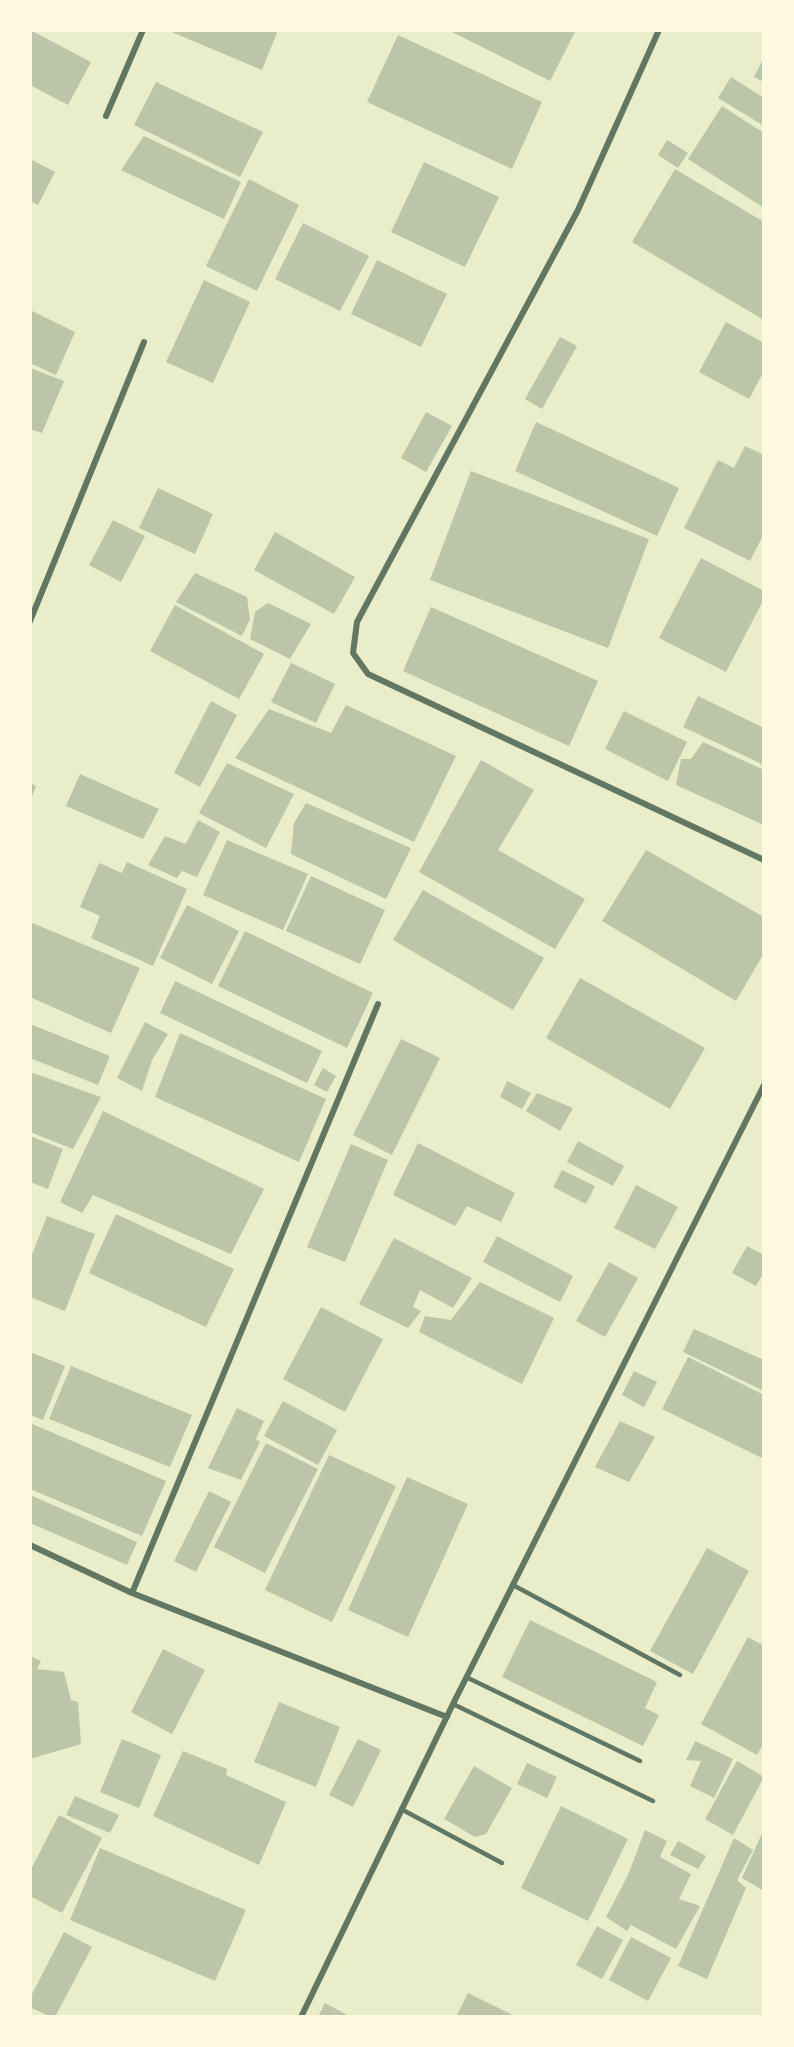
<!DOCTYPE html>
<html>
<head>
<meta charset="utf-8">
<style>
	body { margin:0 }
	#map { position:relative; width:794px; height:2047px; overflow:hidden; background:#e9edc9; font-family:"Roboto Serif",serif }
	canvas { display:block }
	.frame { position:absolute; inset:0; border:32px solid #fefae0; pointer-events:none }
</style>
</head>
<body>
<div id="map">
<canvas width="794" height="2047"></canvas>
<div class="frame"></div>
</div>
<script>
const ctx = document.querySelector('canvas').getContext('2d');
ctx.lineJoin = 'round';
function fillPath(path, color) { ctx.fillStyle = color; ctx.fill(path, 'evenodd'); }
const shape = rows => new Path2D(rows.map(r => 'M' + r).join(''));
function stroke(path, color, width, dash) { ctx.strokeStyle = color; ctx.lineWidth = width; ctx.lineCap = dash ? 'butt' : 'round'; ctx.setLineDash(dash || []); ctx.stroke(path); }
fillPath(shape([
	[30,30,91,62,68,105,30,85],
	[167,30,278,30,262,70],
	[448,30,576,30,550,81],
	[398,35,542,102,512,169,367,102],
	[764,57,764,82,754,77],
	[731,77,764,98,764,126,718,98],
	[156,82,263,132,240,177,134,125],
	[722,106,764,133,764,208,688,159],
	[144,136,241,182,224,219,121,170],
	[667,140,688,153,678,168,658,155],
	[30,159,55,172,38,205,30,201],
	[424,162,499,197,465,267,391,232],
	[675,169,764,222,764,320,632,242],
	[249,179,299,205,257,291,206,266],
	[303,223,369,256,340,311,275,279],
	[377,260,447,294,421,347,351,314],
	[204,280,250,302,213,383,166,362],
	[30,310,75,332,56,375,30,363],
	[726,322,764,343,764,371,749,399,699,372],
	[560,337,577,346,542,409,525,399],
	[30,368,64,381,42,433,30,429],
	[426,412,452,426,426,472,401,458],
	[536,422,679,488,657,536,515,471],
	[745,446,764,455,764,533,750,561,684,528,718,460,734,468],
	[471,471,649,539,608,648,430,580],
	[158,488,213,514,195,554,139,528],
	[113,520,145,536,121,582,89,565],
	[275,532,355,577,334,614,254,570],
	[701,558,764,591,764,599,726,672,659,638],
	[195,573,247,597,250,619,242,636,176,602],
	[268,603,311,624,290,659,250,639,255,612],
	[175,605,264,654,239,699,150,651],
	[431,607,598,681,569,746,403,671],
	[291,663,335,684,316,723,271,702],
	[698,696,764,728,764,765,683,727],
	[211,701,237,715,200,787,174,773],
	[346,705,456,756,414,842,235,758,269,709,331,733],
	[624,711,687,742,668,781,605,749],
	[703,742,764,770,764,825,676,785,681,759,691,759],
	[481,760,534,790,498,850,585,899,555,949,419,872],
	[227,763,294,794,266,848,199,813],
	[80,774,159,809,143,839,66,806],
	[30,783,36,786,30,801],
	[306,803,411,848,386,899,291,854,294,823],
	[198,820,220,832,197,877,182,871,177,878,148,865,165,836,186,844],
	[227,840,308,874,283,930,203,895],
	[646,850,764,917,764,953,736,1001,602,921],
	[127,862,187,889,153,966,91,938,100,916,80,907,99,863,122,873],
	[311,876,385,910,360,964,286,931],
	[423,890,544,958,513,1010,393,940],
	[187,905,239,931,212,984,160,958],
	[30,922,140,968,111,1033,30,997],
	[245,931,373,993,347,1048,218,986],
	[580,978,705,1048,670,1109,546,1038],
	[175,981,322,1051,307,1083,160,1013],
	[145,1022,168,1034,152,1060,142,1091,117,1078],
	[30,1024,110,1056,98,1085,30,1058],
	[180,1033,326,1099,299,1162,155,1097],
	[401,1039,440,1058,392,1155,353,1135],
	[323,1068,336,1076,327,1092,314,1085],
	[30,1072,101,1097,73,1149,30,1132],
	[507,1081,531,1093,522,1109,500,1097],
	[537,1093,573,1108,560,1131,526,1111],
	[103,1111,264,1189,231,1254,93,1195,82,1213,60,1202],
	[30,1136,63,1149,48,1189,30,1182],
	[578,1141,624,1166,613,1186,567,1162],
	[418,1143,515,1193,501,1222,467,1206,455,1226,393,1195],
	[351,1144,388,1160,345,1262,307,1247],
	[562,1170,595,1186,586,1204,553,1187],
	[636,1185,678,1207,655,1249,614,1228],
	[116,1214,234,1269,206,1327,89,1273],
	[47,1216,95,1234,65,1311,30,1297,30,1260],
	[497,1236,573,1276,560,1302,483,1262],
	[394,1238,472,1278,453,1308,420,1290,413,1307,421,1311,408,1328,359,1304],
	[747,1246,764,1255,764,1272,756,1286,732,1273],
	[609,1262,638,1278,605,1337,576,1321],
	[480,1282,554,1318,522,1384,419,1332,425,1316,451,1320],
	[321,1307,383,1339,345,1412,283,1379],
	[694,1329,764,1360,764,1391,683,1352],
	[30,1352,65,1366,43,1420,30,1415],
	[688,1357,764,1395,764,1459,662,1409],
	[71,1366,192,1415,170,1467,49,1419],
	[634,1371,657,1382,644,1407,622,1395],
	[283,1401,337,1430,318,1465,264,1436],
	[237,1408,264,1421,256,1439,260,1442,241,1480,208,1468],
	[620,1421,655,1437,629,1482,595,1467],
	[30,1423,166,1481,142,1536,30,1489],
	[266,1443,318,1469,265,1573,214,1547],
	[329,1455,396,1486,332,1622,265,1590],
	[407,1477,468,1504,408,1637,348,1610],
	[209,1491,231,1502,196,1572,174,1561],
	[30,1495,137,1542,127,1565,30,1523],
	[707,1548,749,1571,693,1674,650,1651],
	[530,1620,657,1682,645,1708,659,1715,643,1746,502,1677],
	[748,1637,764,1646,764,1742,757,1755,701,1724],
	[163,1649,205,1670,172,1734,131,1712],
	[30,1656,41,1661,37,1669,64,1672,71,1700,78,1702,81,1744,30,1759],
	[279,1702,340,1727,316,1787,254,1762],
	[122,1739,161,1755,139,1808,100,1792],
	[358,1739,381,1750,353,1807,329,1795],
	[695,1741,733,1759,714,1798,690,1786,701,1761,686,1760],
	[183,1751,227,1769,226,1775,286,1802,259,1865,153,1816],
	[737,1761,764,1777,733,1835,705,1819],
	[527,1763,557,1777,547,1798,517,1784],
	[474,1766,512,1788,486,1834,475,1837,444,1819],
	[75,1796,119,1815,110,1833,66,1815],
	[561,1806,628,1839,588,1921,521,1888],
	[59,1815,102,1838,62,1913,30,1896,30,1871],
	[764,1829,764,1891,742,1878],
	[645,1830,667,1841,660,1857,691,1874,679,1899,700,1906,676,1949,631,1925,627,1931,606,1917,628,1875],
	[734,1838,753,1850,737,1880,746,1888,707,1979,678,1966],
	[678,1841,706,1856,698,1869,670,1855],
	[100,1848,246,1910,215,1981,70,1920],
	[597,1926,623,1940,602,1979,576,1965],
	[64,1932,92,1947,55,2017,51,2017,30,2007,30,1998],
	[631,1937,671,1958,648,2001,609,1980],
	[468,1993,517,2017,456,2017],
	[325,2003,351,2017,318,2017]
]), '#bcc5a7');
stroke(shape([
	[513,1585,680,1675],
	[466,1677,640,1761],
	[453,1704,653,1801],
	[401,1809,502,1863]
]), '#617663', 4.5);
stroke(shape([
	[659,30,578,210,357,622,353,653,368,674,764,860],
	[106,116,143,30],
	[30,621,144,342],
	[30,1545,132,1593,447,1717],
	[132,1593,378,1004],
	[301,2017,453,1704,764,1085]
]), '#617663', 6);
</script>
</body>
</html>
